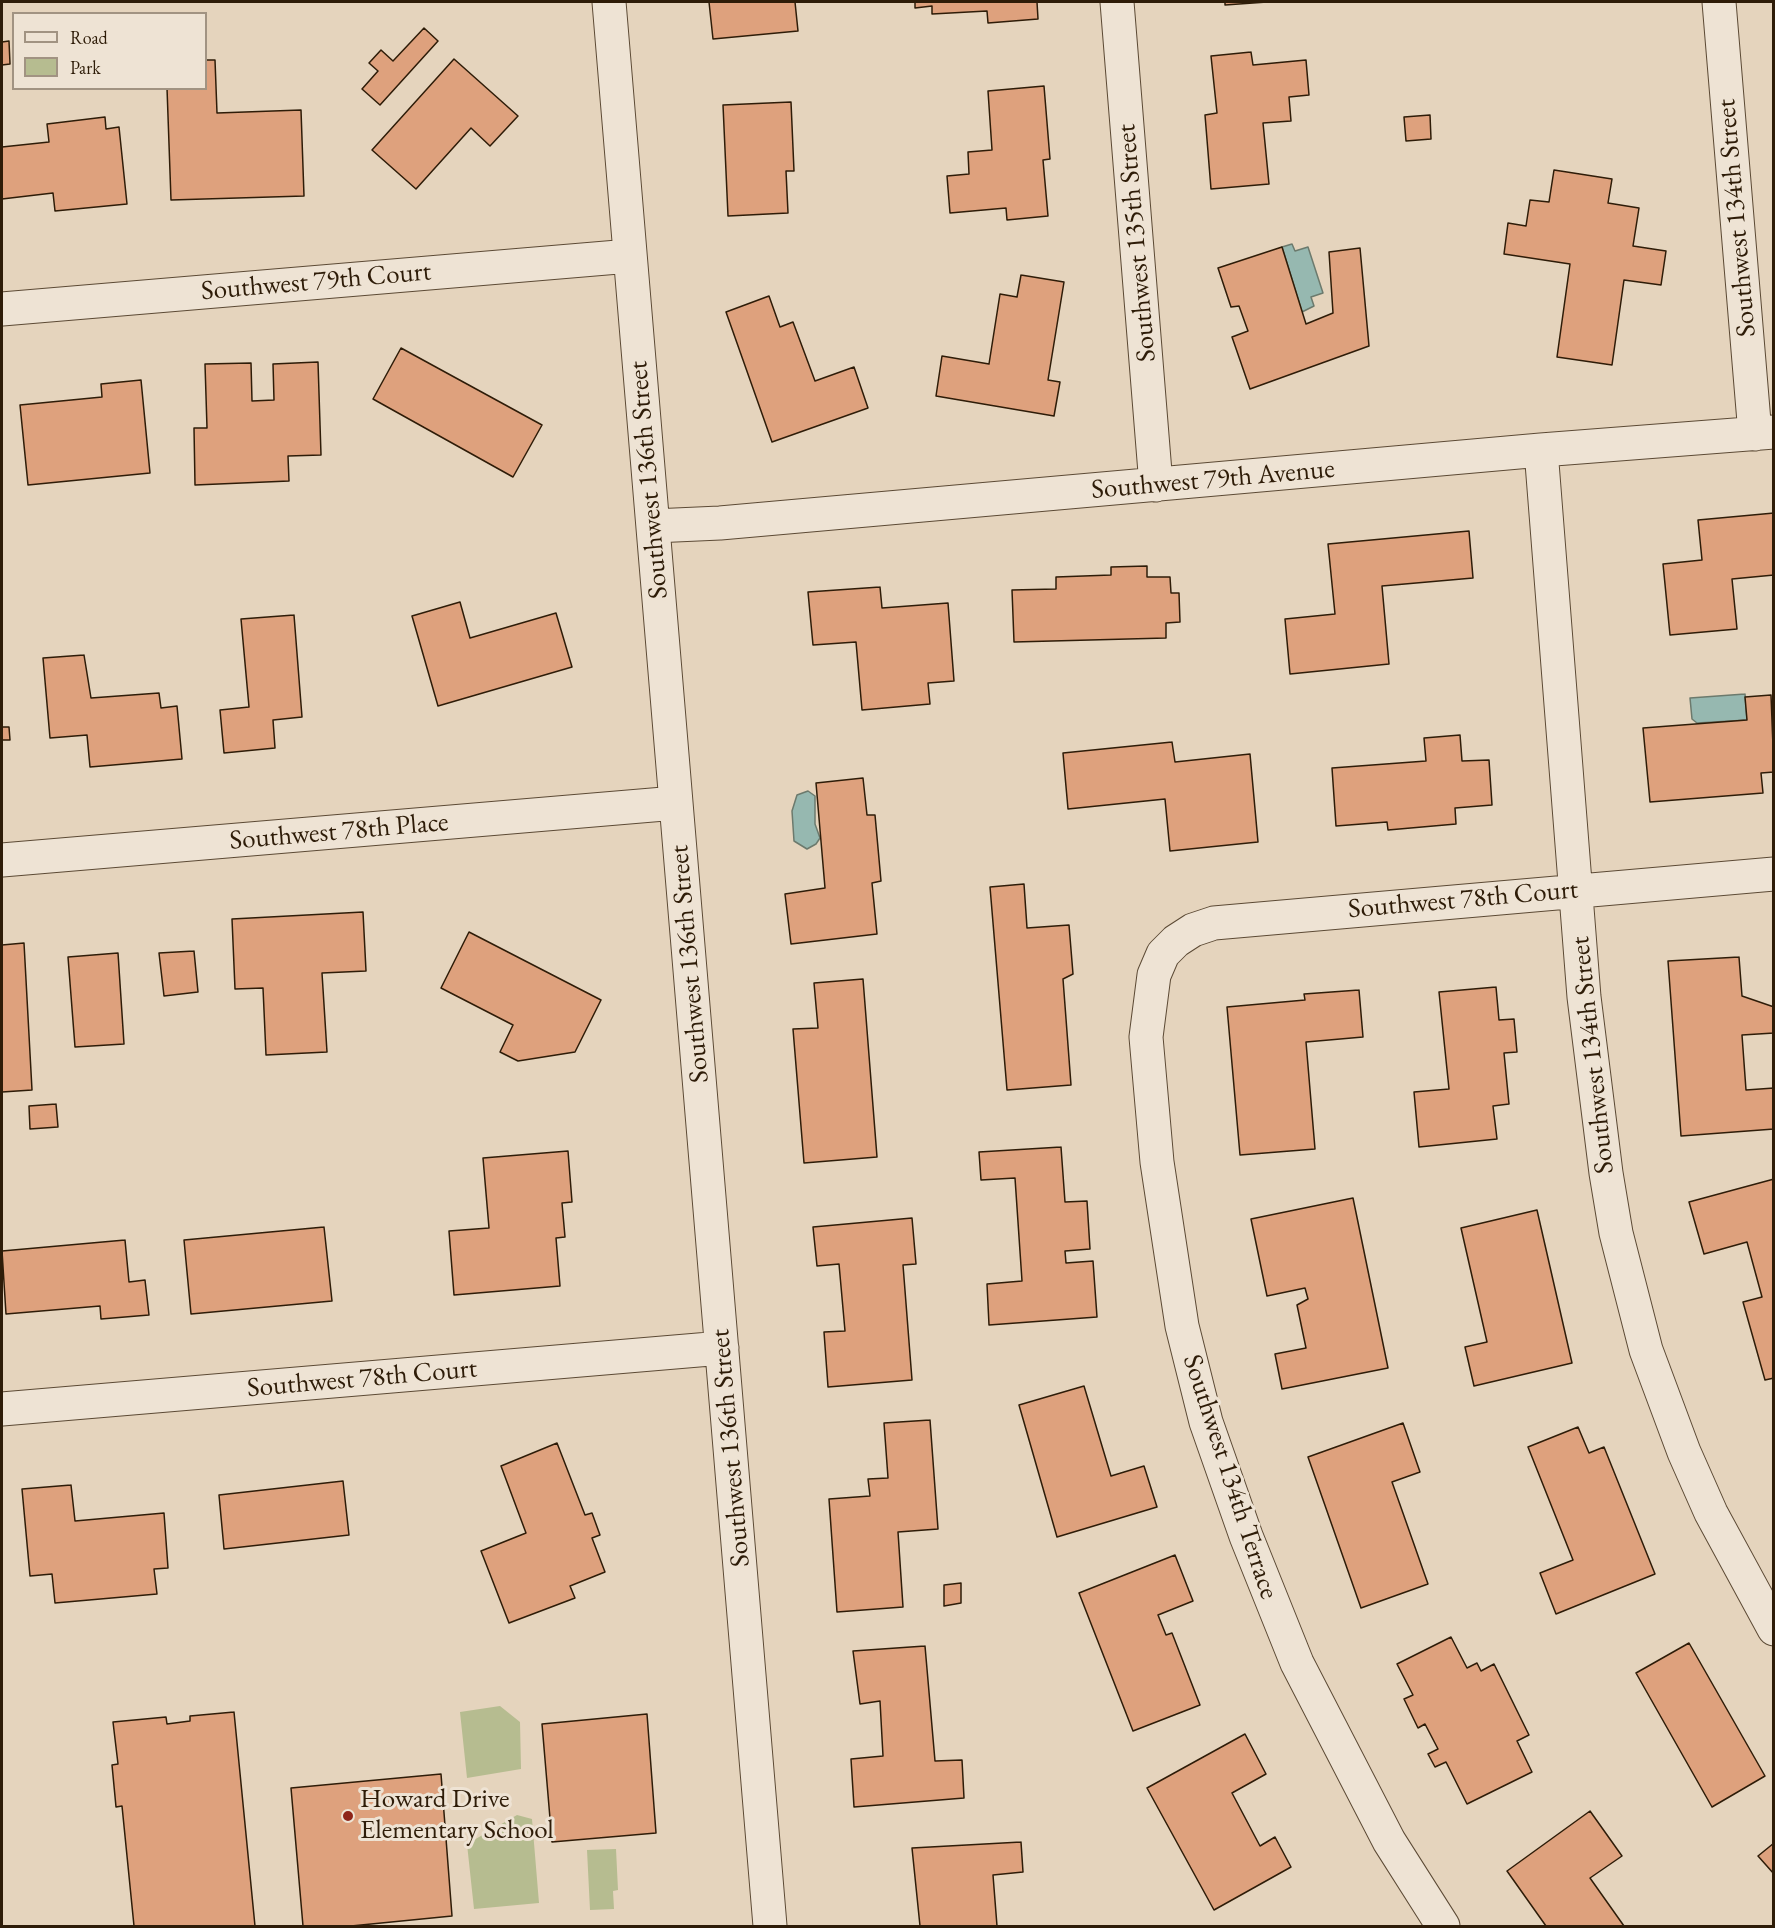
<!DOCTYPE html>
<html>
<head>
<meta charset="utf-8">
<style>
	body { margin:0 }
	#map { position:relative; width:1775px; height:1928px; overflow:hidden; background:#e5d4bd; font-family:"EB Garamond",serif }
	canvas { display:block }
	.frame { position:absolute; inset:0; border:3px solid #2e1c08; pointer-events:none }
	.legend { position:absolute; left:12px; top:12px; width:195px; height:78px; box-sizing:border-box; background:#eee3d4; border:2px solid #a19382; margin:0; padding:8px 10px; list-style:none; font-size:18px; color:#2e1c08 }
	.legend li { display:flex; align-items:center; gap:12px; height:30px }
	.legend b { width:30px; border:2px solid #a19382 }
</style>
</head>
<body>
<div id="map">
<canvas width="1775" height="1928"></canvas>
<div class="frame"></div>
<ul class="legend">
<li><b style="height:8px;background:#eee3d4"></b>Road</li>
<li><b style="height:16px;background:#b6bc90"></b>Park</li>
</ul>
</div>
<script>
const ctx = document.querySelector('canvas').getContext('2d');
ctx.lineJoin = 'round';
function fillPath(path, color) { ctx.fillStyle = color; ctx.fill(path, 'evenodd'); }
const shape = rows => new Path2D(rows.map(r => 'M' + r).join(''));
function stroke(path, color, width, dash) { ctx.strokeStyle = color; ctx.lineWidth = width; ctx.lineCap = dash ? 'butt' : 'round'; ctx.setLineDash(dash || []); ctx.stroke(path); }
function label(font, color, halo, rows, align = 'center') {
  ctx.font = font + ' "EB Garamond",serif'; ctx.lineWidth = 6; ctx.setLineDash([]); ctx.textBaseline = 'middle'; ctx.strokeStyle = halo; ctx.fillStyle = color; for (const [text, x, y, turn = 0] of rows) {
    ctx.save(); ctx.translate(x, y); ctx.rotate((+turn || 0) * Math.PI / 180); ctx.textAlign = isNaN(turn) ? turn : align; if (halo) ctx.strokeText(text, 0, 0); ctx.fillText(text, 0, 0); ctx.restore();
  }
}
fillPath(shape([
	[500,1706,520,1722,521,1769,467,1778,460,1712],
	[517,1815,532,1819,539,1903,474,1909,467,1844],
	[616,1849,618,1890,613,1891,614,1909,590,1910,587,1850]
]), '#b6bc90');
const water = shape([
	[1292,244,1295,251,1308,247,1323,293,1311,297,1314,306,1302,312,1282,247,1292,244],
	[1745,694,1747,720,1697,723,1692,719,1690,698,1745,694],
	[808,791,815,796,815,824,820,838,816,844,807,849,794,841,792,811,797,795,808,791]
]);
fillPath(water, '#96b8b0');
stroke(water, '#6c7a6d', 1.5);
const building = shape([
	[709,2,795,2,798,31,713,39,709,2],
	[915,2,1037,2,1038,19,988,23,987,11,932,14,932,6,915,8,915,2],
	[1225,2,1267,2,1225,5,1225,2],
	[424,28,438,41,380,105,362,89,378,71,369,63,381,50,393,61,424,28],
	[9,41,10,64,2,65,2,42,9,41],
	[1251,52,1253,65,1306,60,1309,95,1289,97,1291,121,1263,123,1269,184,1211,189,1205,115,1217,113,1211,56,1251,52],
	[454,59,518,116,490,146,471,128,416,189,372,150,454,59],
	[206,60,215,60,217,113,301,110,304,196,171,200,167,88,206,88,206,60],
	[1044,86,1050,159,1043,160,1048,216,1007,220,1006,208,950,213,947,176,969,174,968,152,992,150,988,91,1044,86],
	[791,102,794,171,786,171,788,213,728,216,723,105,791,102],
	[1430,115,1431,139,1406,141,1404,117,1430,115],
	[105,117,106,129,119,127,127,204,55,211,53,193,2,199,2,147,49,142,47,124,105,117],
	[1554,170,1612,179,1608,203,1639,208,1633,246,1666,251,1661,285,1624,280,1612,365,1557,357,1570,264,1504,254,1508,223,1526,226,1530,200,1549,202,1554,170],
	[1282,247,1306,324,1333,313,1329,252,1360,248,1369,346,1250,389,1232,337,1248,331,1239,306,1231,307,1218,268,1282,247],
	[1021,275,1064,282,1048,380,1060,382,1054,416,936,396,942,356,989,364,1000,294,1017,297,1021,275],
	[769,296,780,327,793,322,815,381,854,367,868,408,772,442,726,312,769,296],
	[401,348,542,425,513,477,373,399,401,348],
	[318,362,321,455,288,456,289,481,195,485,194,428,207,428,205,364,251,363,252,401,274,400,273,364,318,362],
	[141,380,150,473,28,485,20,405,102,397,101,384,141,380],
	[1774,513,1774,575,1732,579,1737,629,1670,635,1663,564,1702,560,1698,520,1774,513],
	[1469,531,1473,578,1382,586,1389,664,1290,674,1285,619,1335,614,1328,544,1469,531],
	[1147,566,1147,577,1170,577,1171,593,1179,593,1180,622,1166,623,1166,638,1014,642,1012,590,1056,589,1056,577,1111,575,1111,567,1147,566],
	[880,587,882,608,948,603,954,681,928,683,930,704,862,710,856,642,813,645,808,592,880,587],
	[460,602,470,638,556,613,572,667,438,706,412,616,460,602],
	[294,615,302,717,273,720,275,748,224,753,220,710,249,707,241,619,294,615],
	[84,655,91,698,159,693,161,708,177,706,182,759,90,767,87,735,50,738,43,658,84,655],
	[1771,695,1774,772,1761,773,1763,793,1650,802,1643,728,1747,720,1745,697,1771,695],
	[2,727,9,727,10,740,2,740,2,727],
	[1460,735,1462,761,1489,760,1492,805,1455,808,1456,824,1388,830,1387,822,1336,826,1332,768,1426,761,1424,738,1460,735],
	[1172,742,1175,762,1250,754,1258,842,1170,851,1165,799,1068,809,1063,753,1172,742],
	[863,778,867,815,875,815,881,881,872,883,877,934,791,944,785,894,825,888,816,783,863,778],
	[1024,884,1027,928,1069,925,1073,974,1063,979,1071,1085,1007,1090,990,887,1024,884],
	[363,912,366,971,322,973,327,1052,266,1055,263,988,235,989,232,919,363,912],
	[469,932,601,1000,575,1052,518,1061,500,1052,513,1025,441,988,469,932],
	[24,943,32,1090,2,1092,2,945,24,943],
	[194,951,198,992,164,996,159,953,194,951],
	[118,953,124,1044,75,1047,68,957,118,953],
	[1739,957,1742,996,1774,1007,1774,1033,1742,1035,1746,1090,1774,1088,1774,1129,1681,1136,1668,961,1739,957],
	[863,979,877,1157,804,1163,793,1029,818,1028,814,983,863,979],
	[1496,987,1499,1020,1514,1019,1517,1052,1504,1053,1509,1104,1493,1106,1497,1139,1419,1147,1414,1092,1449,1089,1439,992,1496,987],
	[1359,990,1363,1037,1306,1042,1315,1149,1240,1155,1227,1007,1305,1000,1304,994,1359,990],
	[56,1104,58,1127,30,1129,29,1106,56,1104],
	[1061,1147,1065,1202,1087,1201,1090,1249,1065,1251,1066,1263,1093,1261,1097,1317,989,1325,987,1284,1022,1281,1015,1178,981,1180,979,1152,1061,1147],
	[568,1151,572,1202,562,1203,565,1237,556,1238,560,1286,454,1295,449,1231,489,1228,483,1158,568,1151],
	[1774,1179,1774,1378,1765,1380,1743,1302,1762,1297,1747,1242,1704,1254,1689,1202,1774,1179],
	[1353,1198,1388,1368,1282,1389,1275,1354,1306,1348,1297,1305,1308,1299,1305,1288,1267,1296,1251,1219,1353,1198],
	[1537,1210,1572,1363,1474,1386,1465,1347,1487,1342,1461,1228,1537,1210],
	[912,1218,916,1264,903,1265,912,1380,828,1387,824,1332,845,1331,839,1264,817,1266,813,1227,912,1218],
	[324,1227,332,1301,191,1314,184,1240,324,1227],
	[125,1240,129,1282,145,1280,149,1315,101,1319,100,1306,6,1314,2,1251,125,1240],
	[1084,1386,1111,1476,1144,1466,1157,1507,1057,1537,1019,1405,1084,1386],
	[930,1420,938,1529,898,1532,903,1607,837,1612,829,1499,870,1496,868,1479,888,1478,884,1423,930,1420],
	[1403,1423,1420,1472,1392,1482,1428,1584,1361,1608,1308,1457,1403,1423],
	[1578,1427,1589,1453,1604,1447,1655,1574,1556,1614,1540,1573,1573,1560,1528,1447,1578,1427],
	[557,1443,585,1515,592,1513,600,1535,592,1538,605,1572,570,1586,575,1598,509,1623,481,1551,526,1533,501,1466,557,1443],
	[343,1481,349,1535,224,1549,219,1495,343,1481],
	[71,1485,75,1521,164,1513,168,1568,154,1569,157,1594,55,1603,52,1574,30,1576,22,1489,71,1485],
	[1175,1555,1193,1601,1158,1615,1166,1635,1172,1633,1200,1705,1133,1731,1079,1593,1175,1555],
	[961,1583,961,1603,944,1606,944,1585,961,1583],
	[1451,1637,1467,1668,1477,1663,1481,1671,1494,1664,1529,1735,1517,1741,1532,1772,1467,1804,1446,1762,1435,1767,1428,1754,1438,1749,1425,1724,1418,1728,1404,1699,1413,1695,1397,1664,1451,1637],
	[1689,1643,1765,1776,1712,1807,1636,1673,1689,1643],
	[925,1646,935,1761,962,1760,964,1798,854,1807,851,1759,883,1756,880,1701,860,1704,853,1651,925,1646],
	[234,1712,255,1926,134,1926,122,1806,116,1807,112,1765,118,1764,113,1722,166,1717,167,1724,190,1721,190,1716,234,1712],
	[647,1714,656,1833,552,1842,542,1724,647,1714],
	[1245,1734,1266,1774,1232,1793,1260,1846,1275,1837,1291,1867,1214,1910,1147,1788,1245,1734],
	[441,1774,452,1916,351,1926,303,1926,291,1788,441,1774],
	[1590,1811,1622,1856,1590,1878,1624,1926,1546,1926,1507,1871,1590,1811],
	[1021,1842,1023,1872,993,1875,997,1926,920,1926,912,1848,1021,1842],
	[1774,1843,1774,1874,1758,1856,1774,1843]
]);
fillPath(building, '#dea17d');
stroke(building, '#2e1c08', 1.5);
const minor = shape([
	[609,2,770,1926],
	[1117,2,1156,485],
	[1719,2,1755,434],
	[2,309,630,256],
	[1541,450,1584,997,1606,1173,1616,1233,1646,1350,1684,1452,1711,1513,1774,1629],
	[653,526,720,523,1541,450,1774,432],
	[2,860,676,803],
	[2,1409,722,1348],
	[1443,1926,1389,1841,1297,1663,1246,1536,1206,1422,1182,1326,1157,1162,1146,1037,1154,975,1163,954,1176,941,1193,930,1214,923,1774,874]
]);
stroke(minor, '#5c4a35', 35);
stroke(minor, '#eee3d4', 33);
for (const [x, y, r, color] of [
	[348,1816,6,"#8f2418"]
]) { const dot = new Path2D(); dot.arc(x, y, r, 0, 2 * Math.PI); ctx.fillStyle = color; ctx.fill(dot); stroke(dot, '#eee3d4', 2); }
label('27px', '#2e1c08', '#eee3d4', [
	["Southwest 134th Street",1737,218,-95],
	["Southwest 135th Street",1137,243,-95],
	["Southwest 79th Court",316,282,-5],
	["Southwest 136th Street",649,480,-95],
	["Southwest 79th Avenue",1213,480,-5],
	["Southwest 78th Place",339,832,-5],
	["Southwest 78th Court",1463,900,-5],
	["Southwest 136th Street",690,964,-95],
	["Southwest 134th Street",1593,1055,-96],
	["Southwest 78th Court",362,1379,-5],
	["Southwest 136th Street",731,1448,-95],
	["Southwest 134th Terrace",1230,1477,72]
]);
label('27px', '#2e1c08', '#eee3d4', [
	["Howard Drive",360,1800],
	["Elementary School",360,1831]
], 'left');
</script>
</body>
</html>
